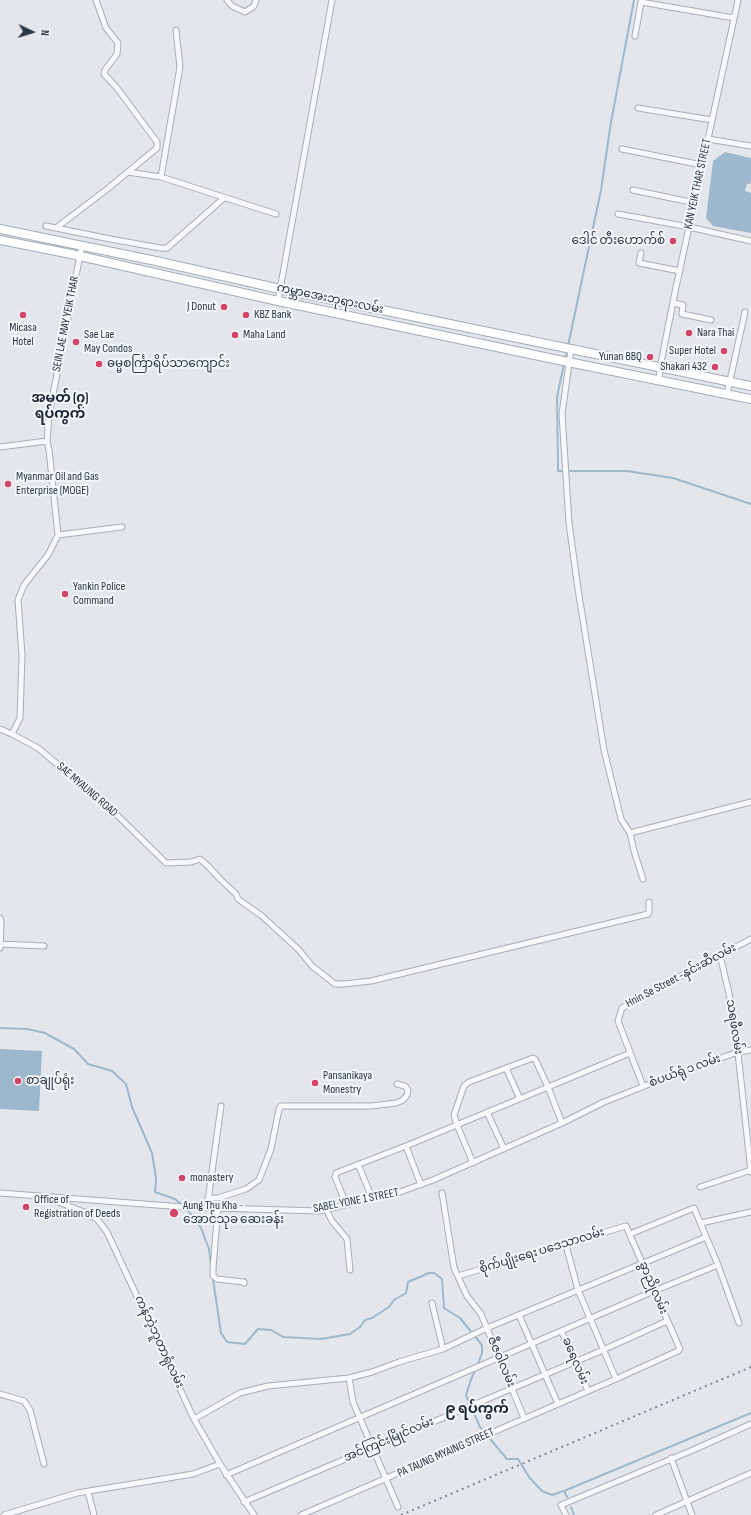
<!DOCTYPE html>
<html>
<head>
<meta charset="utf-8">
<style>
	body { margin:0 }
	#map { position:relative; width:751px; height:1515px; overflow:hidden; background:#e3e7ec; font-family:"Sofia Sans Condensed",sans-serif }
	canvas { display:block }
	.north { position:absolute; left:12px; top:12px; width:40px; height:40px; -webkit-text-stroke:3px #f3f6f9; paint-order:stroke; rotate:94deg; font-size:11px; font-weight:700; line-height:16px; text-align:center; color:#2a3645 }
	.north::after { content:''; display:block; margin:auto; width:14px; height:18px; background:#2a3645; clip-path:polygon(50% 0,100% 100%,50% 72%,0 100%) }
</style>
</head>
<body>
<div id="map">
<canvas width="751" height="1515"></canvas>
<div class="north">N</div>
</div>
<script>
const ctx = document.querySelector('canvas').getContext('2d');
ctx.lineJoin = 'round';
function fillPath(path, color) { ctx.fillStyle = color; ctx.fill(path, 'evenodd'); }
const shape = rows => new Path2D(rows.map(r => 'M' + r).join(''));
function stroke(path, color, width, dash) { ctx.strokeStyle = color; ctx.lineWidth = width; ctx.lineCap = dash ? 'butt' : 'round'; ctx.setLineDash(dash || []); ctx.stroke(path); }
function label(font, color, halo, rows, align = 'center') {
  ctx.font = font + ' "Sofia Sans Condensed","Noto Sans Myanmar",sans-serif'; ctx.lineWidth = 4; ctx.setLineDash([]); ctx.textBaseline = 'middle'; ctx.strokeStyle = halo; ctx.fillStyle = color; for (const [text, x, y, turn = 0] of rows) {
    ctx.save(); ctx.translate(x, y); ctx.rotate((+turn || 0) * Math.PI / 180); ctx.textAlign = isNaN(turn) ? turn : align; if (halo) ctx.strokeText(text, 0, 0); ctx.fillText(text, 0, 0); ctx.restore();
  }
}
fillPath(shape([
	[725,152,751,158,751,180,750,184,747,184,745,191,751,193,751,233,713,226,706,218,713,161],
	[0,1049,42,1051,39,1111,0,1109]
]), '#9db8cc');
stroke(shape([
	[568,346,601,190,611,122,634,0],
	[565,360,567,351],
	[564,364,557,397,558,471,627,471,673,478,751,504],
	[0,1028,27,1029,45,1033,74,1049,88,1064,112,1071,126,1084,132,1107,152,1153,156,1178,155,1192,175,1199,182,1205],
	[185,1208,192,1215,201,1228,209,1249,211,1264],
	[213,1279,221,1333,227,1342,245,1344,258,1329,271,1330,283,1337,321,1339,350,1334,360,1327,365,1320,372,1318,389,1307,394,1300,406,1293,408,1282,429,1273,434,1273,442,1279,444,1308,460,1318,482,1345,482,1353,478,1364],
	[476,1368,470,1382,466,1395,480,1427,507,1459,518,1459,529,1477,542,1491,552,1495,564,1491,751,1413],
	[564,1491,567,1497],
	[571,1507,574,1515]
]), '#9db8cc', 2);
const minor = shape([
	[227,0,232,6,245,12,254,6,256,0],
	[176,30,180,67,161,177,276,214],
	[635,36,641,2,734,18],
	[638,108,712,120],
	[708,139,751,146],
	[622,149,702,165],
	[128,172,161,177],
	[633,190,695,203],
	[618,214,689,227,751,241],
	[46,226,105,238,160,248,167,248,224,198],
	[56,228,106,190,157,148,157,142,117,88,104,74,105,70,117,54,118,43,106,28,96,0],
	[641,253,639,263,680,271],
	[278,301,332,0],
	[673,303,683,305,682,314,711,320],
	[571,349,562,414,569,523,578,589,604,750,621,819,630,833,634,851,643,879],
	[659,380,660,368,675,292,738,0],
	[727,394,745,312],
	[0,447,47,441],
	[58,535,49,450,47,441,49,415,82,245],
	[0,729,12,734,38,748,112,810,166,863,191,862,200,859,208,866,221,880,236,894,238,899,262,916,298,949,312,966,335,984,344,984,371,981,648,914,649,912,649,902],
	[12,734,20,718,22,655,18,600,24,585,48,555,58,535,122,527],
	[630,833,751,802],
	[0,918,1,922,0,948],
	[0,944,44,946],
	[720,955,730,998,736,1035,751,1172],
	[506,1068,520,1099],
	[643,1086,618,1021,622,1008,648,993,751,939],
	[487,1112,504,1149],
	[406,1146,421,1185],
	[473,1163,457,1125,454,1115,464,1086,469,1082,533,1058,535,1059,548,1087,562,1123],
	[358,1164,372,1198],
	[700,1187,751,1170],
	[0,1193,183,1207,319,1211,400,1192,433,1180,562,1123,604,1102,670,1076,738,1052,751,1050],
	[442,1193,454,1268,467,1296,481,1314,524,1418],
	[48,1198,84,1212,97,1219,107,1232,194,1419,220,1464,254,1515],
	[208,1198,218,1198,246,1189,259,1180,271,1149,279,1109,281,1106,371,1106,396,1103,403,1100,407,1095,408,1090,405,1086,397,1084],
	[346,1204,335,1177,336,1173,406,1146,630,1053],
	[207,1208,221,1106],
	[218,1208,213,1268,213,1276,217,1279,244,1282,244,1283],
	[326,1209,332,1221,347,1239,350,1270],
	[701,1223,751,1212],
	[630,1234,694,1208,718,1265,739,1323],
	[566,1245,578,1290,616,1379],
	[432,1303,443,1349],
	[519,1315,558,1404],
	[561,1331,576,1361,588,1391],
	[349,1378,353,1402,398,1507],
	[0,1394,24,1401,30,1410,44,1464],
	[194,1419,240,1393,268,1386,349,1378,372,1372,399,1362,443,1349,487,1328,706,1237],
	[671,1458,692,1515],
	[226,1475,654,1291,718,1265],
	[88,1492,94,1515],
	[244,1502,603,1350,667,1321],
	[4,1515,77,1493,193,1474,220,1464],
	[301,1515,616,1379,678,1351,680,1349,626,1226,458,1276],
	[566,1515,561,1505,693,1450,751,1424],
	[656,1515,751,1473]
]);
const primary = shape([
	[0,229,156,261,280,289,751,386],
	[0,240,71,254,278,301,568,362,751,399]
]);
stroke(minor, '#a8aeb7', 7);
stroke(primary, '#a2acb8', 10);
stroke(minor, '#f6f8f9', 5);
stroke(primary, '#fff', 8);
stroke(shape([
	[401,1515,751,1367]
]), '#7c8896', 2, [2, 4]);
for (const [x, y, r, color] of [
	[673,241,4,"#d34567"],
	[224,307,4,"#d34567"],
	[23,315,4,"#d34567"],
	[246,315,4,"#d34567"],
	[689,333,4,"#d34567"],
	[235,335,4,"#d34567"],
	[76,342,4,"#d34567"],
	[724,351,4,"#d34567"],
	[650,357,4,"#d34567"],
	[99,364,4,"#d34567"],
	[715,367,4,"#d34567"],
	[8,484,4,"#d34567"],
	[65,594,4,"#d34567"],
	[18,1081,4,"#d34567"],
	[315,1083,4,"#d34567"],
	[182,1178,4,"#d34567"],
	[26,1207,4,"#d34567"],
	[174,1213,5,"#d34567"]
]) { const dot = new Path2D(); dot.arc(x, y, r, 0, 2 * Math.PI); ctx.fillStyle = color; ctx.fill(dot); stroke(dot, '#f3f6f9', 1.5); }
label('12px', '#2a3645', '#f3f6f9', [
	["KAN YEIK THAR STREET",698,184,-78],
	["ကမ္ဘာအေးဘုရားလမ်း",330,299,12],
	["SEIN LAE MAY YEIK THAR",66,324,-79],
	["SAE MYAUNG ROAD",87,790,41],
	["Hnin Se Street -နှင်းဆီလမ်း",681,976,-28],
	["သရဖီလမ်း",734,1027,81],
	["စံပယ်ရုံ ၁ လမ်း",685,1071,-20],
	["SABEL YONE 1 STREET",356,1201,-11],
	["စိုက်ပျိုးရေး ပဒေသာလမ်း",542,1251,-17],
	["ခွာညိုလမ်း",653,1288,67],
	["ကန်ဘဲ့ဘူတာရုံလမ်း",159,1342,65],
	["ခရေလမ်း",575,1361,67],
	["ဇီဇဝါလမ်း",501,1362,67],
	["အင်ကြင်းမြိုင်လမ်း",389,1440,-23],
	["PA TAUNG MYAING STREET",446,1453,-24]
]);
label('12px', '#2a3645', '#f3f6f9', [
	["ဒေါင် တီးဟောက်စ်",665,241,"right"],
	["J Donut",216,307,"right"],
	["KBZ Bank",254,315],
	["Micasa",23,328,"center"],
	["Hotel",23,342,"center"],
	["Nara Thai",697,333],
	["Sae Lae",84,335],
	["May Condos",84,349],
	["Maha Land",243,335],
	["Super Hotel",716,351,"right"],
	["Yunan BBQ",642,357,"right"],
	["ဓမ္မစင်္ကြာရိပ်သာကျောင်း",107,364],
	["Shakari 432",707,367,"right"],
	["Myanmar Oil and Gas",16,477],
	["Enterprise (MOGE)",16,491],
	["Yankin Police",73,587],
	["Command",73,601],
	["Pansanikaya",323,1076],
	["Monestry",323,1090],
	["စာချုပ်ရုံး",26,1081],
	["monastery",190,1178],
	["Office of",34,1200],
	["Registration of Deeds",34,1214],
	["Aung Thu Kha -",183,1206],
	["အောင်သုခ ဆေးခန်း",183,1220]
], 'left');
label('bold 14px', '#1c2735', '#f3f6f9', [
	["အမှတ် (၇)",60,398],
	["ရပ်ကွက်",60,414],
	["၉ ရပ်ကွက်",477,1409]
]);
</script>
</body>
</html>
